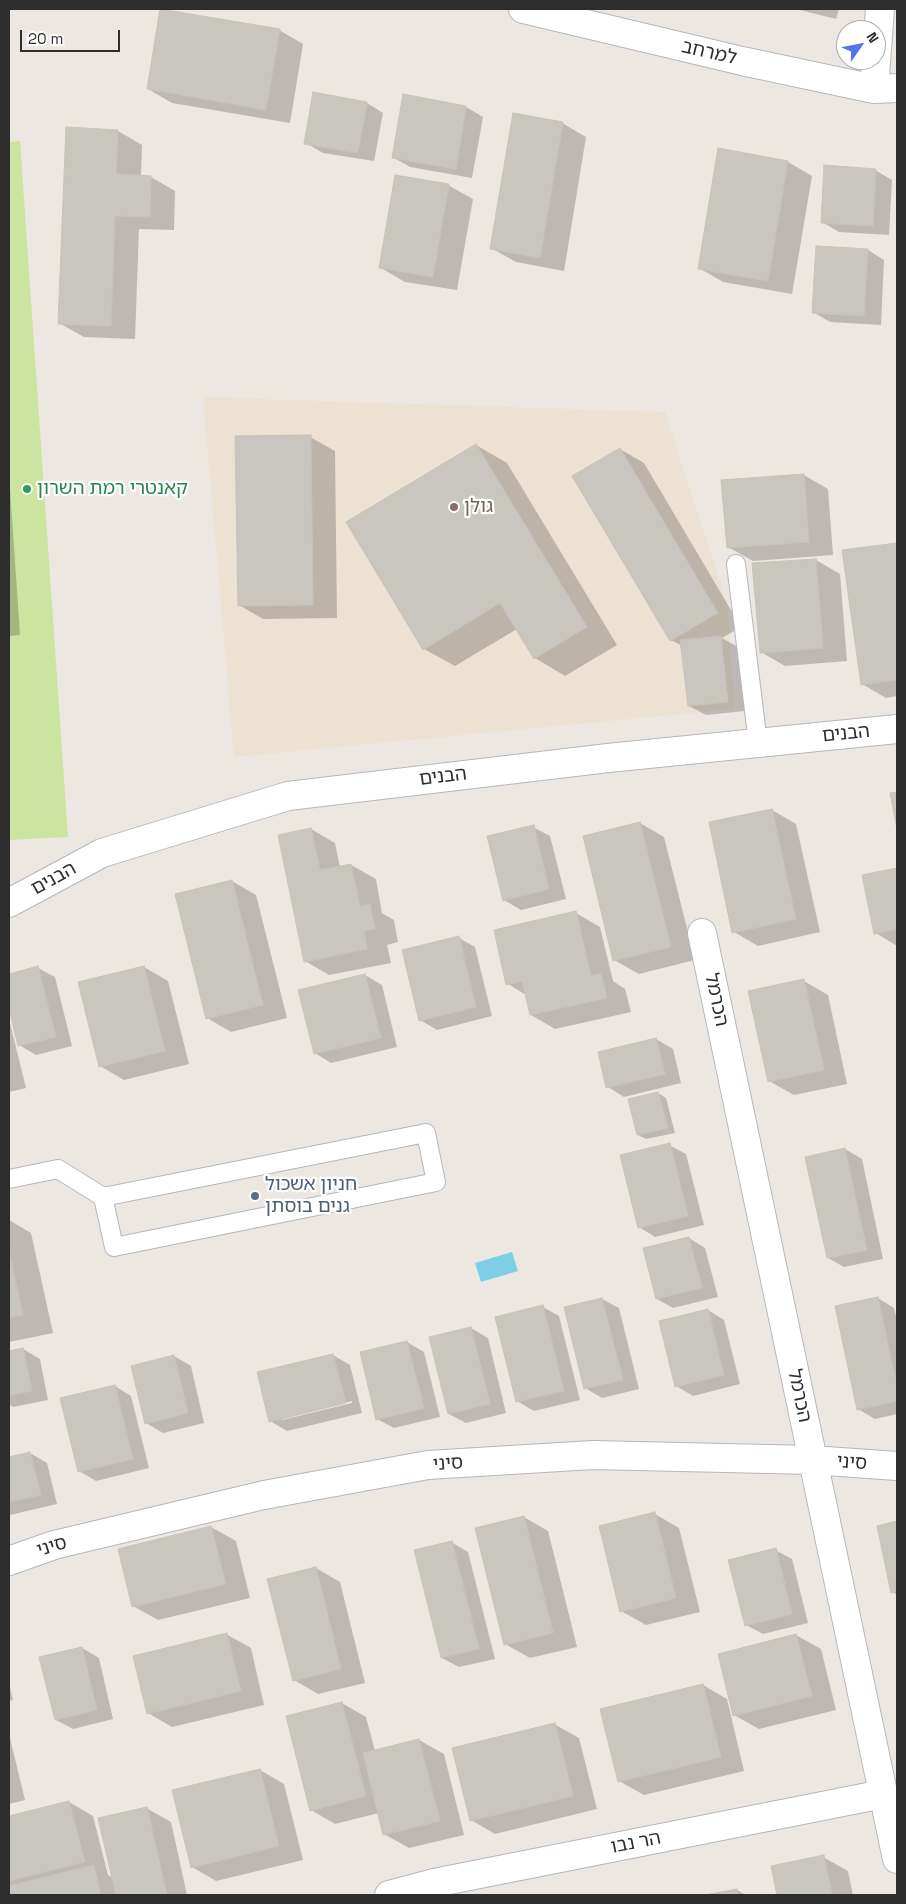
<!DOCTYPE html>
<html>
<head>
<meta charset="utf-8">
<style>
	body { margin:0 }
	#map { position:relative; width:906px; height:1904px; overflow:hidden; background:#ede7e1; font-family:"Space Grotesk",sans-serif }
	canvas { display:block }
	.frame { position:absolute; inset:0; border:10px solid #2d2d2d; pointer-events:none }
	.north { position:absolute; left:836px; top:20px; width:50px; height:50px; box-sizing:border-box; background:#fff; border:1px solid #ababab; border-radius:50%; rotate:57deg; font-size:14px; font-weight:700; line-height:20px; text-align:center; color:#2d2d2d }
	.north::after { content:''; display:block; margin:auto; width:18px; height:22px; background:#5076ea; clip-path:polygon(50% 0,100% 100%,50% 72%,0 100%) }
	.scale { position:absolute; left:20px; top:30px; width:100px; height:22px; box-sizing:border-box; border:2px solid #2d2d2d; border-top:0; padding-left:6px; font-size:15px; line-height:18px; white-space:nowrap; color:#2d2d2d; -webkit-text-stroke:4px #fff; paint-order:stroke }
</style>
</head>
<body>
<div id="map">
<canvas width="906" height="1904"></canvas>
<div class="frame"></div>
<div class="north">N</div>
<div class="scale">20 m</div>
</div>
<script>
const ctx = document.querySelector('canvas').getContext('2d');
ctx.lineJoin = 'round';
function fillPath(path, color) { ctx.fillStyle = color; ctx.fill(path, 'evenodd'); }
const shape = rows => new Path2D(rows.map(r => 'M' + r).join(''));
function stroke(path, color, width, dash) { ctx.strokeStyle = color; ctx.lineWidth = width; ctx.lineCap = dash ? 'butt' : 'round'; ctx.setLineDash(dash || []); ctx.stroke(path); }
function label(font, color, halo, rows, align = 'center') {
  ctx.font = font + ' "Space Grotesk","Noto Sans Hebrew",sans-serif'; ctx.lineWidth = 4.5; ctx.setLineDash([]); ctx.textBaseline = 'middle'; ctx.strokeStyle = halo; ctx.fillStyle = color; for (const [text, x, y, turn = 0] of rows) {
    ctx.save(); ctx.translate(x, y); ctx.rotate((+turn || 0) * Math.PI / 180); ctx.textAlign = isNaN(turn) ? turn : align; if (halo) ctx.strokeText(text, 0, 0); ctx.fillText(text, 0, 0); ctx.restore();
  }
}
fillPath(shape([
	[203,397,665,412,727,603,735,709,234,757]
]), '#ede2d2');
fillPath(shape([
	[20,141,68,837,9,840,9,142]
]), '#cbe49f');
fillPath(shape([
	[512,1252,518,1271,481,1282,475,1263]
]), '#7ecfe5');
fillPath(shape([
	[796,9,839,9,836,19],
	[279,30,303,44,290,123,172,103,148,89],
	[404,96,466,107,483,117,472,178,410,167,394,158],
	[367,103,383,113,374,161,323,153,306,143],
	[562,123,586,137,564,271,516,262,491,248],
	[118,131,142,145,141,176,151,177,175,191,174,230,139,229,135,339,84,337,59,323],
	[719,150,788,162,812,176,792,294,723,282,699,268],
	[875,170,892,180,889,235,839,232,822,222],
	[448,185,473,199,457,290,405,282,381,268],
	[868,250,884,260,881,325,830,322,813,312],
	[310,437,335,451,337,618,263,619,239,605],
	[476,445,507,463,617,645,565,676,535,658,517,629,455,666,424,649],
	[620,449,644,463,741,627,722,638,738,647,745,711,706,715,689,706,682,646,671,640],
	[9,474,20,635,9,636],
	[804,475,828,489,833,555,753,561,728,547],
	[897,544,897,696,886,698,862,684,844,552],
	[816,560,840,574,847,661,785,666,761,652],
	[772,810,796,824,820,932,758,946,734,932],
	[640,823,664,837,695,960,639,974,614,960],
	[533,827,550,836,566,899,521,910,504,900],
	[311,829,335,843,340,867,351,865,376,879,382,913,394,920,398,942,387,945,391,963,329,975,305,961],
	[897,869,897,946,876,933,863,876],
	[232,881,256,895,287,1018,231,1032,207,1018],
	[576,913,600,927,613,981,625,989,631,1012,555,1029,531,1015,526,995,508,984],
	[459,938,475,947,492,1016,437,1030,420,1020],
	[144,967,168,981,189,1064,124,1080,100,1066],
	[38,968,55,977,72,1046,36,1055,19,1045,9,1003,9,975],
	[365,975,382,985,397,1047,331,1063,315,1053],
	[804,981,828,995,847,1084,794,1095,769,1081],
	[9,1019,26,1088,9,1092],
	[656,1039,673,1049,681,1083,624,1097,608,1087],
	[658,1093,666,1098,675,1133,646,1139,638,1135],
	[669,1145,686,1154,704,1225,655,1237,639,1227],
	[845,1149,862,1159,883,1259,844,1267,828,1258],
	[9,1220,31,1233,53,1333,9,1342],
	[689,1238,705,1248,718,1297,673,1308,657,1299],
	[878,1298,894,1308,897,1320,897,1414,875,1419,858,1409],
	[602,1299,619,1308,639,1389,602,1398,585,1388],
	[543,1307,559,1316,580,1400,534,1411,517,1401],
	[708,1310,724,1320,740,1384,693,1396,676,1386],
	[471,1328,488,1338,506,1413,466,1423,449,1414],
	[407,1342,424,1352,440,1417,394,1428,377,1419],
	[23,1349,40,1359,48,1400,13,1407,9,1404,9,1352],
	[333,1355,350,1365,362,1413,287,1431,270,1421,259,1373],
	[352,1401,352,1403,282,1420,282,1417],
	[174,1356,191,1366,204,1423,163,1433,146,1423],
	[115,1386,131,1396,149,1468,96,1481,79,1471],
	[30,1453,47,1463,57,1504,10,1515,9,1458],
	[655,1514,679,1528,700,1612,646,1625,621,1611],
	[524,1517,548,1531,577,1647,530,1658,505,1644],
	[897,1523,897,1595,893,1592,878,1527],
	[211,1527,236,1541,250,1598,158,1620,133,1606],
	[451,1542,468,1552,495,1659,459,1667,442,1658],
	[775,1550,792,1559,808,1623,763,1634,746,1625],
	[316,1568,340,1582,365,1683,318,1694,294,1680],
	[226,1634,251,1648,264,1705,172,1727,148,1713],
	[796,1635,821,1649,836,1710,759,1729,734,1715],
	[82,1648,99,1658,113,1719,73,1729,56,1720],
	[9,1683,13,1700,9,1701],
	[703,1685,727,1699,744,1771,644,1795,619,1781],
	[342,1703,366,1717,375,1751,419,1740,444,1754,464,1835,409,1848,384,1834,379,1813,335,1824,311,1810],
	[554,1724,579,1738,597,1809,495,1834,471,1820],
	[9,1734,25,1800,9,1804],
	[260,1770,284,1784,303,1860,216,1881,192,1867],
	[69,1802,93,1816,108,1875,113,1878,146,1808,171,1822,187,1895,9,1895,9,1817],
	[823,1857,848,1871,853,1895,779,1895,773,1867],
	[737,1890,746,1895,711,1895]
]), '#0003');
const building = shape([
	[160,9,280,29,266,110,147,89,160,9],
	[313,92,367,102,358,153,304,144,313,92],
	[403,94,466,106,456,169,392,158,403,94],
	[513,113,563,122,540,258,490,249,513,113],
	[66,127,118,130,116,174,151,176,150,217,115,216,111,326,58,324,66,127],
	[718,148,788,161,768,281,698,269,718,148],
	[824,165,876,169,873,226,821,223,824,165],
	[395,175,449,184,433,277,379,268,395,175],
	[816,246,868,249,864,316,812,313,816,246],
	[311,435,313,605,238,606,235,436,311,435],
	[476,444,587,627,534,659,500,603,423,650,346,522,476,444],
	[620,448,718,613,670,641,572,476,620,448],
	[804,474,809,542,727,548,721,480,804,474],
	[897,543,897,680,861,685,842,550,897,543],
	[816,559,823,648,760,653,752,563,816,559],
	[721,636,728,702,688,706,680,640,721,636],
	[897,792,897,829,890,793,897,792],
	[772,809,796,919,732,933,709,822,772,809],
	[640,822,671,947,613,961,583,836,640,822],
	[534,825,549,889,503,901,487,836,534,825],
	[311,828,320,870,351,864,360,906,370,904,375,929,364,931,367,949,304,962,278,835,311,828],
	[897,868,897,929,874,934,862,875,897,868],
	[232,880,263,1005,206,1019,175,894,232,880],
	[576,911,591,976,601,973,607,998,530,1015,522,981,506,985,494,930,576,911],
	[459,936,476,1007,419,1021,402,950,459,936],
	[38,966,56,1037,18,1046,9,1009,9,974,38,966],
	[144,966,165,1051,99,1067,78,982,144,966],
	[365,974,381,1038,314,1054,298,990,365,974],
	[804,979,824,1070,768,1082,748,991,804,979],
	[656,1038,665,1074,606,1088,598,1052,656,1038],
	[658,1092,668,1128,637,1135,628,1099,658,1092],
	[670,1143,688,1216,638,1228,620,1155,670,1143],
	[845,1148,867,1250,827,1258,805,1157,845,1148],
	[689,1237,702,1288,656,1299,643,1248,689,1237],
	[9,1250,23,1315,9,1318,9,1250],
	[878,1297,897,1385,897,1401,857,1410,835,1306,878,1297],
	[602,1298,623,1380,584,1389,564,1307,602,1298],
	[543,1305,564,1391,516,1402,495,1317,543,1305],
	[708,1309,724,1375,675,1387,659,1321,708,1309],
	[471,1327,490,1404,448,1414,429,1337,471,1327],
	[407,1341,424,1408,376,1420,360,1352,407,1341],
	[23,1348,32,1391,9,1395,9,1351,23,1348],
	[333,1354,346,1403,269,1422,257,1372,333,1354],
	[174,1355,188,1413,145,1424,131,1366,174,1355],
	[115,1385,133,1459,78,1472,60,1398,115,1385],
	[30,1452,41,1495,9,1502,9,1457,30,1452],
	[655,1512,676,1598,620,1612,599,1526,655,1512],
	[524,1516,553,1633,504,1645,475,1528,524,1516],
	[897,1521,897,1591,891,1593,877,1526,897,1521],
	[211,1526,226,1584,132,1607,118,1549,211,1526],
	[452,1541,479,1649,441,1658,414,1550,452,1541],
	[776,1548,792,1614,745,1626,728,1560,776,1548],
	[316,1567,341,1669,293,1681,267,1579,316,1567],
	[227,1633,241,1691,147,1714,133,1656,227,1633],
	[796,1634,812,1696,733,1716,718,1654,796,1634],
	[82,1647,97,1710,55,1720,39,1657,82,1647],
	[703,1684,721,1757,618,1782,600,1709,703,1684],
	[342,1702,366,1796,310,1811,286,1716,342,1702],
	[555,1723,573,1796,470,1821,452,1748,555,1723],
	[419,1739,440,1821,383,1835,363,1753,419,1739],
	[260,1769,279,1846,191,1868,172,1790,260,1769],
	[69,1801,85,1862,9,1881,9,1816,69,1801],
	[147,1807,167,1895,116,1895,98,1818,147,1807],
	[824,1855,832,1895,777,1895,771,1866,824,1855],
	[94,1865,101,1895,9,1895,9,1886,94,1865],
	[737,1889,738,1895,705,1895,737,1889]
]);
fillPath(building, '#c9c5bf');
stroke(building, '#c8c2ba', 1);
const service = shape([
	[736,564,758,743],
	[9,1179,58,1169,103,1197,426,1133,436,1182,114,1247,103,1197]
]);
const minor = shape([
	[523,9,742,61,874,89,897,88],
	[874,89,880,9],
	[702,933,897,1859],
	[9,1561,54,1545,264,1495,428,1465,593,1455,812,1460,897,1466],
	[389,1895,434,1883,883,1794]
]);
const tertiary = shape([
	[9,903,102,853,288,796,608,758,897,729]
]);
stroke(service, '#b4b7bf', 20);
stroke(minor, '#b4b7bf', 30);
stroke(tertiary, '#b4b7bf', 30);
stroke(service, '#fff', 18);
stroke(minor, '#fff', 28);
stroke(tertiary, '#fff', 28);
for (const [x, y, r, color] of [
	[27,489,5,"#2e9e5b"],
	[454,507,5,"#8d6e63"],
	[255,1196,5,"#5c6f8a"]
]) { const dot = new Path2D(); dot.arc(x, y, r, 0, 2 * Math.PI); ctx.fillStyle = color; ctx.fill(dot); stroke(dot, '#fff', 2); }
label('19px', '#2d2d2d', '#fff', [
	["למרחב",709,53,13],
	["הבנים",846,734,-6],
	["הבנים",443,777,-7],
	["הבנים",54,879,-29],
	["הכרמל",716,1000,78],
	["הכרמל",799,1396,78],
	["סיני",852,1463,4],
	["סיני",448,1464,-4],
	["סיני",52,1547,-17],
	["הר נבו",636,1843,-11]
]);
label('19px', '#27864d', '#fff', [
	["קאנטרי רמת השרון",37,489]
], 'left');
label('19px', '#785e54', '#fff', [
	["גולן",464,507]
], 'left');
label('19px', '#4e5e75', '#fff', [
	["חניון אשכול",265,1185],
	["גנים בוסתן",265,1207]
], 'left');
</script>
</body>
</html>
